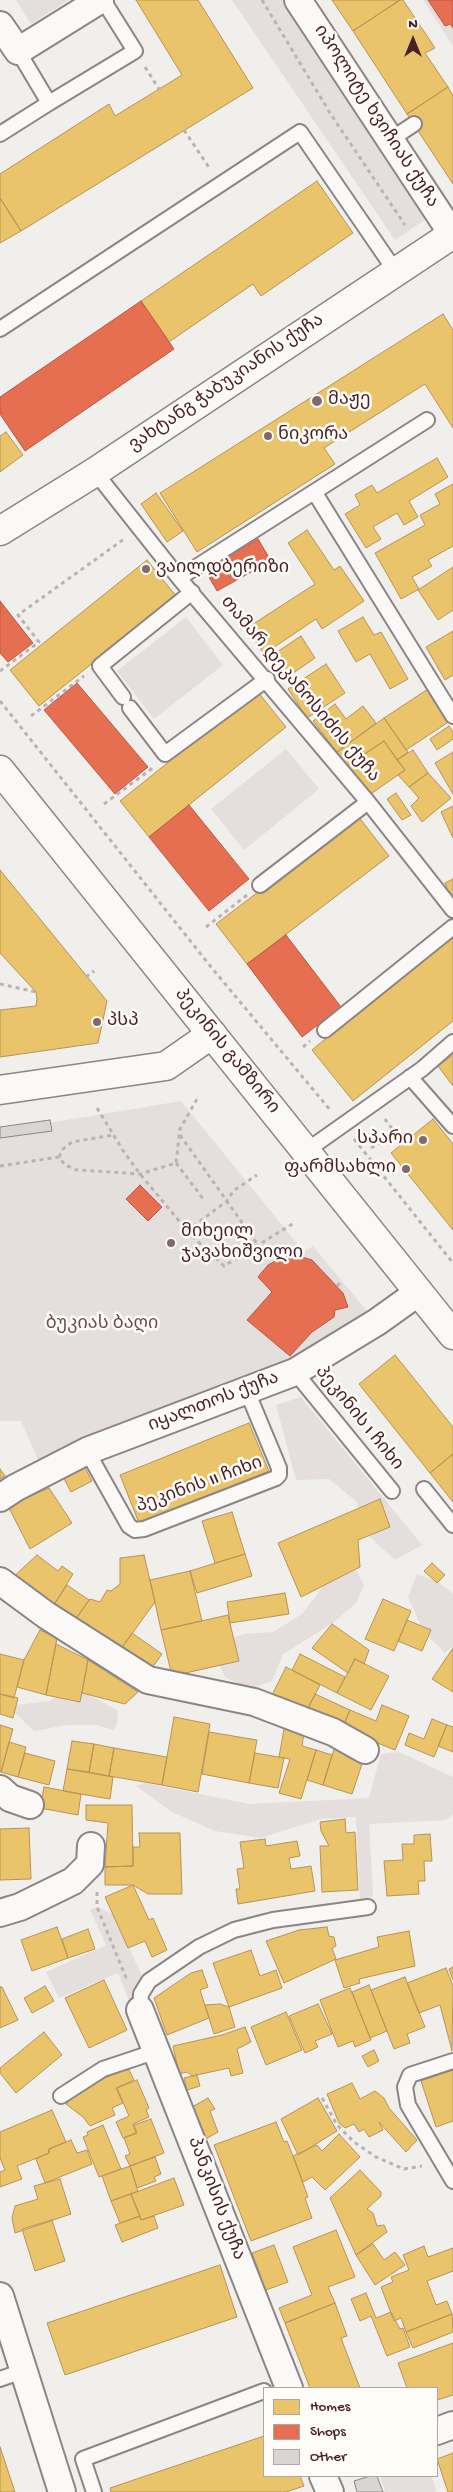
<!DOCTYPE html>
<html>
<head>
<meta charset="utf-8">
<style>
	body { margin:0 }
	#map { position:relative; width:453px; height:2492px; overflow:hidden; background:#f1efec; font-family:"Gochi Hand",sans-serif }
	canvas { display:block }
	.legend { position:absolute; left:263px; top:2387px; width:175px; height:90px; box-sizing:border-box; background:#fdfcf7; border:1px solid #b5a4a5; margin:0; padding:6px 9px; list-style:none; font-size:15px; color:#4a1f2b }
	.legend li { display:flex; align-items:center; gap:10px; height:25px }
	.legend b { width:25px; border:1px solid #b5a4a5 }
	.north { position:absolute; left:388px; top:15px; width:50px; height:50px; -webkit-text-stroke:4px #fdfcf7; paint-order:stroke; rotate:0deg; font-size:14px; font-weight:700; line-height:20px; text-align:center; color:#4a1f2b }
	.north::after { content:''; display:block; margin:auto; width:18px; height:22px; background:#4a1f2b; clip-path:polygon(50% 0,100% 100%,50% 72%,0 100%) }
</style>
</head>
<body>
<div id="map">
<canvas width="453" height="2492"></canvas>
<ul class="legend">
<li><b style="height:14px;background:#e9c46a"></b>Homes</li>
<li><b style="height:14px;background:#e76f51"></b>Shops</li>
<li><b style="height:14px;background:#d8d5d3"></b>Other</li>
</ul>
<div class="north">N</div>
</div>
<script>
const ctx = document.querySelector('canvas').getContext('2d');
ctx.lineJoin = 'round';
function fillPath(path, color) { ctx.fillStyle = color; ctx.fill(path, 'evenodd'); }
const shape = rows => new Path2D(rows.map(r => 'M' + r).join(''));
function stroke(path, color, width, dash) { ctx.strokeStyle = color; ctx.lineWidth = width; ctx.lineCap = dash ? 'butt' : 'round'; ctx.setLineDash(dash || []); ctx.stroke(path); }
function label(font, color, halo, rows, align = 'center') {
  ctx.font = font + ' "Gochi Hand","Noto Sans Georgian",sans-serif'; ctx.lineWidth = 5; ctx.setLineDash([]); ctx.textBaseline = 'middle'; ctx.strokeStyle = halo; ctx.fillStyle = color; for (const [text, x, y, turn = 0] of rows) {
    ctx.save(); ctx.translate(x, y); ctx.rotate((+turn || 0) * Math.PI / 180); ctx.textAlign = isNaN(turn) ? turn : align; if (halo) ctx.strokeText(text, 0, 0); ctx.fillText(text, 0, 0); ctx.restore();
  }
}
fillPath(shape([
	[423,0,453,0,453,46],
	[313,1246,372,1317,271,1373,223,1303]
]), '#e4dedd');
fillPath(shape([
	[16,0,69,0,31,24],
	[232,0,290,0,435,213,395,240],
	[186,617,223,665,154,719,117,671],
	[286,749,319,789,244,850,211,809],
	[181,1101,304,1252,224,1303,271,1373,40,1464,21,1421,0,1421,0,1131],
	[301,1397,422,1545,395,1560,369,1536,356,1501,329,1479,296,1480,276,1405],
	[356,1570,364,1585,356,1603,333,1623,283,1654,272,1681,249,1689,225,1677,212,1649,224,1641,244,1634,273,1632,302,1614,324,1585],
	[417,1574,439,1582,453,1594,453,1646,445,1653,424,1632,408,1597],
	[74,1687,117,1710,118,1720,114,1730,96,1725,67,1725,34,1731,8,1706,49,1701],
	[399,1752,453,1777,453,1814,446,1820,369,1824,373,1896,360,1901,356,1817,321,1819,260,1838,215,1831,172,1812,136,1786,145,1783,249,1804,369,1798,381,1754],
	[97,1907,113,1914,143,1978,136,1990,133,2011,118,1973,59,1998,46,1972,106,1945,90,1910],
	[380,2476,431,2476,437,2492,385,2492]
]), '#e4dedc');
const homes = shape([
	[136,0,198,0,253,88,21,231,0,198,0,174,109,104,115,116,182,75,136,0],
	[332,0,400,0,353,31,332,0],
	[400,0,403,0,435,48,425,53,448,87,407,114,353,31,400,0],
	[448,87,453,96,453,184,407,114,448,87],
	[317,181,353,233,261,296,253,284,169,342,141,301,317,181],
	[0,198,21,231,0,243,0,198],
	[443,314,453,330,453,428,425,384,324,448,335,464,197,552,160,493,443,314],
	[6,432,23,455,0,472,0,436,6,432],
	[437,458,448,477,409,501,418,517,404,525,397,513,373,527,381,539,366,548,345,514,360,505,355,495,372,485,377,493,437,458],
	[453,484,453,546,428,560,432,566,412,577,419,589,401,599,375,553,425,525,420,515,440,504,435,494,453,484],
	[156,493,183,531,167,542,141,504,156,493],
	[307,530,334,570,340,566,364,601,322,629,316,619,264,654,247,628,315,584,288,543,307,530],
	[147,560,176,596,39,706,10,670,147,560],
	[453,567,453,610,438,620,418,590,453,567],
	[363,617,374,635,381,632,408,679,390,689,370,654,356,662,338,631,363,617],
	[453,631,453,675,445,680,426,647,453,631],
	[301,636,315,658,286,678,271,656,301,636],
	[326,664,345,693,307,718,288,689,326,664],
	[428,689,450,721,406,750,384,718,428,689],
	[257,691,286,727,149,837,120,801,257,691],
	[335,704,346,719,363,706,376,723,337,752,313,721,335,704],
	[384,718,408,752,397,760,384,741,347,766,337,752,384,718],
	[449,726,453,732,453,739,437,750,430,739,449,726],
	[384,741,405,770,368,796,347,766,384,741],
	[413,750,428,773,409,787,398,775,405,770,397,760,413,750],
	[453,752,453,794,435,763,453,752],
	[428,773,451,798,422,822,411,806,419,798,409,787,428,773],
	[396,793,411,815,402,820,387,799,396,793],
	[453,806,453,838,441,812,453,806],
	[358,816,389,856,247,964,216,924,358,816],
	[0,870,107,1001,98,1043,0,1057,0,1010,36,1006,37,999,36,992,0,953,0,870],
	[453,879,453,899,452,900,445,883,453,879],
	[451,935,453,938,453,1021,353,1101,312,1050,451,935],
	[453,1055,453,1086,438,1066,453,1055],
	[433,1119,453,1144,453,1230,391,1153,433,1119],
	[395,1355,453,1427,453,1454,430,1473,359,1384,395,1355],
	[249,1423,269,1471,139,1523,120,1475,249,1423],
	[453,1454,453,1502,430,1473,453,1454],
	[83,1464,92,1481,71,1492,62,1475,83,1464],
	[0,1469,5,1476,0,1479,0,1469],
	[49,1488,72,1523,30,1549,8,1506,49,1488],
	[380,1499,390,1527,358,1540,360,1567,301,1597,278,1543,380,1499],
	[232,1512,245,1554,215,1563,202,1521,232,1512],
	[245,1554,252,1576,197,1593,190,1571,245,1554],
	[37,1555,58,1571,62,1566,73,1574,52,1608,11,1579,37,1555],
	[144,1555,155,1602,118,1653,73,1623,90,1599,100,1602,107,1590,111,1591,120,1584,120,1558,144,1555],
	[432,1563,445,1575,437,1583,424,1571,432,1563],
	[190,1571,202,1621,161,1630,150,1580,190,1571],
	[67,1585,89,1600,73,1623,52,1608,67,1585],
	[285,1593,289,1614,230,1623,227,1602,285,1593],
	[383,1599,411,1611,394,1651,365,1639,383,1599],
	[228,1615,239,1661,172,1676,161,1630,228,1615],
	[407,1620,431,1630,422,1651,398,1641,407,1620],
	[332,1624,369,1650,364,1664,355,1659,348,1673,312,1648,332,1624],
	[40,1630,57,1638,46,1695,17,1687,24,1660,40,1630],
	[132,1633,162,1654,147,1675,118,1653,132,1633],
	[56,1644,88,1660,80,1702,46,1695,56,1644],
	[453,1648,453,1692,432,1679,453,1648],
	[0,1654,24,1660,14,1698,0,1694,0,1654],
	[300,1654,345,1677,337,1693,292,1670,300,1654],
	[355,1659,389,1676,371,1710,337,1693,355,1659],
	[88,1660,138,1692,125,1704,82,1693,88,1660],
	[286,1667,320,1685,306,1712,272,1695,286,1667],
	[0,1694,18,1698,13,1718,0,1714,0,1694],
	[315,1694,350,1710,342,1729,306,1712,315,1694],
	[382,1705,409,1716,395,1750,342,1729,350,1710,376,1721,382,1705],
	[174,1717,210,1724,198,1792,162,1785,174,1717],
	[286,1718,305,1726,302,1746,316,1750,301,1799,279,1793,290,1759,279,1757,286,1718],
	[432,1719,447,1725,434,1757,405,1745,409,1733,424,1739,432,1719],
	[0,1725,13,1729,1,1772,0,1772,0,1725],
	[447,1725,453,1727,453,1752,438,1746,447,1725],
	[209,1732,257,1740,249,1783,202,1774,209,1732],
	[72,1741,94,1744,89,1772,67,1769,72,1741],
	[9,1742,26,1747,18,1777,1,1772,9,1742],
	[94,1744,114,1748,109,1776,89,1772,94,1744],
	[335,1746,365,1755,352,1794,323,1785,335,1746],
	[114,1748,167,1757,162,1785,109,1776,114,1748],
	[316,1750,332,1755,323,1785,307,1780,316,1750],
	[25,1753,55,1761,49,1785,18,1777,25,1753],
	[255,1753,284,1758,278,1788,249,1783,255,1753],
	[67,1769,113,1777,110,1799,63,1791,67,1769],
	[44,1787,81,1794,78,1815,40,1808,44,1787],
	[86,1805,132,1805,133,1866,105,1867,108,1823,86,1820,86,1805],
	[345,1819,346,1833,355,1832,358,1890,322,1892,320,1846,329,1846,321,1831,320,1822,345,1819],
	[29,1828,31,1879,0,1880,0,1829,29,1828],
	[139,1833,180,1833,182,1894,148,1894,133,1885,105,1885,105,1867,133,1866,133,1847,140,1847,139,1833],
	[430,1834,432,1861,424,1861,425,1881,418,1881,419,1894,387,1896,384,1861,403,1860,402,1844,414,1844,414,1835,430,1834],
	[265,1839,266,1846,297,1841,300,1856,289,1858,291,1869,311,1866,315,1891,238,1904,236,1889,240,1889,237,1869,244,1868,240,1842,265,1839],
	[133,1885,149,1920,153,1918,167,1950,152,1957,145,1941,128,1948,105,1897,133,1885],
	[57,1927,68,1958,32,1971,21,1940,57,1927],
	[327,1927,329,1936,334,1937,336,1946,332,1948,336,1959,284,1983,266,1941,299,1930,327,1927],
	[88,1929,95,1949,68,1958,62,1939,88,1929],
	[409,1931,415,1966,359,1979,360,1983,344,1988,335,1960,379,1947,377,1937,409,1931],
	[251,1950,260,1976,276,1970,282,1988,229,2007,213,1963,251,1950],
	[453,1967,453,1980,449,1969,453,1967],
	[446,1968,453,1986,452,2051,440,2005,419,2013,407,1983,446,1968],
	[202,1970,208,1987,200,1990,209,2018,167,2035,154,1998,191,1973,202,1970],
	[405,1977,425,2027,407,2034,410,2043,394,2049,371,1990,405,1977],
	[104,1980,127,2030,89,2048,65,1998,104,1980],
	[369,1985,387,2031,370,2038,352,1992,369,1985],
	[45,1986,54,2001,32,2013,24,1998,45,1986],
	[0,1987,2,1987,18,2020,0,2028,0,1987],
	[350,1988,371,2040,355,2047,353,2041,338,2047,320,2000,350,1988],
	[220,2004,229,2007,235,2027,214,2034,205,2005,220,2004],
	[318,2004,332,2034,315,2041,318,2047,305,2053,289,2016,318,2004],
	[286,2012,302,2050,266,2065,251,2027,286,2012],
	[245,2027,251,2042,237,2049,243,2073,231,2076,229,2068,192,2076,187,2072,179,2074,173,2046,222,2035,245,2027],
	[44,2032,62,2055,16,2093,0,2073,0,2068,44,2032],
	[374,2050,379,2061,368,2067,362,2056,374,2050],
	[128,2068,134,2080,116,2088,123,2103,112,2108,115,2115,90,2126,83,2117,66,2104,82,2088,128,2068],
	[453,2070,453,2121,436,2127,421,2081,453,2070],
	[197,2075,200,2086,187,2090,184,2078,197,2075],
	[137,2080,149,2108,146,2110,149,2117,133,2124,136,2133,123,2138,116,2122,129,2116,117,2088,137,2080],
	[352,2083,360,2099,375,2091,384,2098,389,2108,417,2140,406,2152,379,2122,383,2130,369,2137,364,2129,359,2132,354,2124,345,2128,339,2123,327,2094,352,2083],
	[208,2098,215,2109,210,2111,218,2132,197,2144,192,2107,208,2098],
	[318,2098,337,2131,298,2155,281,2119,318,2098],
	[52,2110,66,2142,49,2149,49,2153,17,2166,22,2179,0,2187,0,2172,5,2170,0,2158,0,2132,52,2110],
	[151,2119,164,2153,130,2166,125,2156,130,2154,124,2138,137,2133,134,2125,151,2119],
	[276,2122,284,2142,287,2141,293,2156,308,2197,305,2198,312,2218,251,2241,214,2145,276,2122],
	[103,2125,121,2169,99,2177,83,2137,88,2135,87,2132,103,2125],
	[339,2134,360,2157,325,2190,312,2177,303,2182,293,2156,317,2145,322,2151,339,2134],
	[71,2140,77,2153,87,2150,92,2164,45,2183,36,2159,49,2153,49,2149,71,2140],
	[155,2157,161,2174,154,2177,156,2181,137,2188,130,2166,155,2157],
	[130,2166,138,2191,111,2201,102,2176,130,2166],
	[360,2170,381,2192,381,2196,367,2209,373,2213,377,2226,384,2225,387,2232,356,2255,330,2198,360,2170],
	[174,2178,184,2205,141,2220,131,2194,174,2178],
	[60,2179,71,2214,15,2233,12,2218,15,2206,38,2199,34,2186,60,2179],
	[131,2194,140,2216,120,2223,111,2201,131,2194],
	[140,2216,141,2220,154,2216,158,2228,122,2242,115,2225,140,2216],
	[52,2220,65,2261,35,2271,22,2229,52,2220],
	[336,2230,355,2277,328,2287,335,2303,285,2323,279,2308,312,2295,293,2247,336,2230],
	[373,2244,384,2260,395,2252,405,2265,375,2285,356,2255,373,2244],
	[274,2245,288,2282,266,2290,271,2303,261,2307,250,2277,260,2274,252,2253,274,2245],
	[424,2246,428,2257,453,2248,453,2271,427,2281,436,2305,447,2301,452,2314,406,2332,401,2318,394,2321,381,2287,393,2282,391,2277,409,2270,403,2255,424,2246],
	[220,2265,237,2317,65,2375,47,2323,220,2265],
	[366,2293,376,2318,391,2312,400,2329,403,2328,410,2347,387,2356,371,2316,360,2321,351,2299,366,2293],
	[335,2303,347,2336,341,2338,360,2388,310,2388,285,2323,335,2303],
	[452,2314,453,2332,413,2348,406,2332,452,2314],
	[453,2343,453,2395,437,2400,437,2388,407,2388,398,2363,453,2343],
	[264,2436,264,2476,300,2476,304,2486,286,2492,111,2492,110,2488,264,2436],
	[0,2447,15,2492,0,2492,0,2447],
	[453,2453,453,2492,448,2492,437,2459,453,2453]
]);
fillPath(homes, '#e9c46a');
stroke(homes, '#b99257', 1);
const shops = shape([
	[428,0,453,0,453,28,450,24,445,26,428,0],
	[141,301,174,349,25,451,0,414,0,397,141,301],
	[258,539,271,561,217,591,205,570,258,539],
	[0,601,33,643,8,662,0,653,0,601],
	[77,683,148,767,115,794,44,710,77,683],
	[189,805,249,879,209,911,149,837,189,805],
	[286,935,341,1007,302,1037,247,964,286,935],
	[140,1185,162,1207,148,1221,126,1199,140,1185],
	[298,1256,312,1260,343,1293,348,1307,335,1310,334,1317,312,1332,290,1356,247,1320,272,1292,258,1277,268,1265,283,1257,298,1256]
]);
fillPath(shops, '#e76f51');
stroke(shops, '#b85746', 1);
const building = shape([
	[50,1120,52,1131,0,1138,0,1127,50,1120],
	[370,2476,377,2476,383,2492,357,2492,354,2481,370,2476]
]);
fillPath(building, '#d8d5d3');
stroke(building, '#8d8485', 1);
const lane = shape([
	[49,103,135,51,103,0],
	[0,134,49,103,18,51],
	[390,140,414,124],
	[0,329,300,132,396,272],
	[95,472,179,578,368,802,453,910],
	[315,493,453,716],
	[179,578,427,420],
	[123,697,100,666,192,592],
	[130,708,165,754,267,679],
	[260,885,368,802],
	[325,1030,453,927],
	[410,1077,453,1126],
	[306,1151,422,1069,453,1042],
	[295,1372,392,1491],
	[87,1451,129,1526,135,1530,144,1529,276,1478,279,1475,279,1468,247,1391],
	[424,1489,453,1525],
	[140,2010,141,1994,149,1981,199,1947,234,1930,273,1920,368,1907],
	[453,2061,410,2075,405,2087,408,2105,453,2181],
	[61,2096,103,2069,157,2051],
	[0,2379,23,2371],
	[94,2492,83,2459,264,2391]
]);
const street = shape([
	[298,0,453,235],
	[0,25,18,51,100,0],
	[0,1498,15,1488,87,1451,295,1372,377,1322,419,1292],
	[0,1581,46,1615,148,1680,254,1702,333,1732,365,1750],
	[0,1789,10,1798,30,1805],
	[0,1913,20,1907,73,1881,90,1864,91,1846],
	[140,2010,289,2388],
	[0,2296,62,2492],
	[437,2431,453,2425],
	[323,2476,330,2492]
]);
const secondary = shape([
	[0,1090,166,1066,212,1034]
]);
const primary = shape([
	[0,531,95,472,453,234],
	[0,770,453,1335]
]);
stroke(lane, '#8d8485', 18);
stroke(street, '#8d8485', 30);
stroke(secondary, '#8d8485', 31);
stroke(primary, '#8d8485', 31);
stroke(shape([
	[262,0,330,113,405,225],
	[145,67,159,89],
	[184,130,210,169],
	[0,671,39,642,18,615,124,539],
	[0,701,211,967,331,1111],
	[31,716,84,676],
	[104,804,154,767],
	[206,927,247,895],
	[86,977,94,971],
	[0,984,36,992],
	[303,1047,310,1041],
	[97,1108,124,1152,140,1174,190,1234,224,1266,294,1223],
	[180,1135,258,1245],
	[354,1139,453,1263],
	[371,1148,392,1136,393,1130,384,1118],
	[59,1157,63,1149,72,1142,113,1135],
	[176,1163,204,1200],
	[0,1166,59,1157,65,1165,77,1170,140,1174,176,1163,180,1129,197,1099],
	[187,1231,227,1201,233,1191,257,1175],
	[337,1286,342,1281],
	[97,1892,97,1907,127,1980],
	[322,2098,337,2125,354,2142,376,2157,404,2169,422,2166]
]), '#b9b4b4', 3, [4, 4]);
stroke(lane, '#faf9f7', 14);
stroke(street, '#faf9f7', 26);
stroke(secondary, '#faf9f7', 28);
stroke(primary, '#faf9f7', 28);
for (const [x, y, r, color] of [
	[317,401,6,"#84686f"],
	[268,436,5,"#84686f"],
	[146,569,5,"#84686f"],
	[97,1022,5,"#84686f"],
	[423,1140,5,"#84686f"],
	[406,1169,5,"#84686f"],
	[171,1243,5,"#84686f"]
]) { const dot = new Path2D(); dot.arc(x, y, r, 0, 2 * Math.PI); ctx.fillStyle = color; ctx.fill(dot); stroke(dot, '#fdfcf7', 2); }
label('18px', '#4a1f2b', '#fdfcf7', [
	["იპოლიტე ხვიჩიას ქუჩა",375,117,57],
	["ვახტანგ ჭაბუკიანის ქუჩა",227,384,-34],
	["თამარ დეკანოსიძის ქუჩა",299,690,50],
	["პეკინის გამზირი",226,1052,51],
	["იყალთოს ქუჩა",214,1403,-21],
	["პეკინის I ჩიხი",358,1419,51],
	["პეკინის II ჩიხი",200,1486,-20],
	["პანკისის ქუჩა",215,2199,69]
]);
label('18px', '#4a1f2b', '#fdfcf7', [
	["მაჟე",328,401],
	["ნიკორა",278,436],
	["ვაილდბერიზი",156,569],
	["პსპ",107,1022],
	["სპარი",413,1140,"right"],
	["ფარმსახლი",396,1169,"right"],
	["მიხეილ",181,1233],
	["ჯავახიშვილი",181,1254]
], 'left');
label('18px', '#6e4b54', '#fdfcf7', [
	["ბუკიას ბაღი",102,1325]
]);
</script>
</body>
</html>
